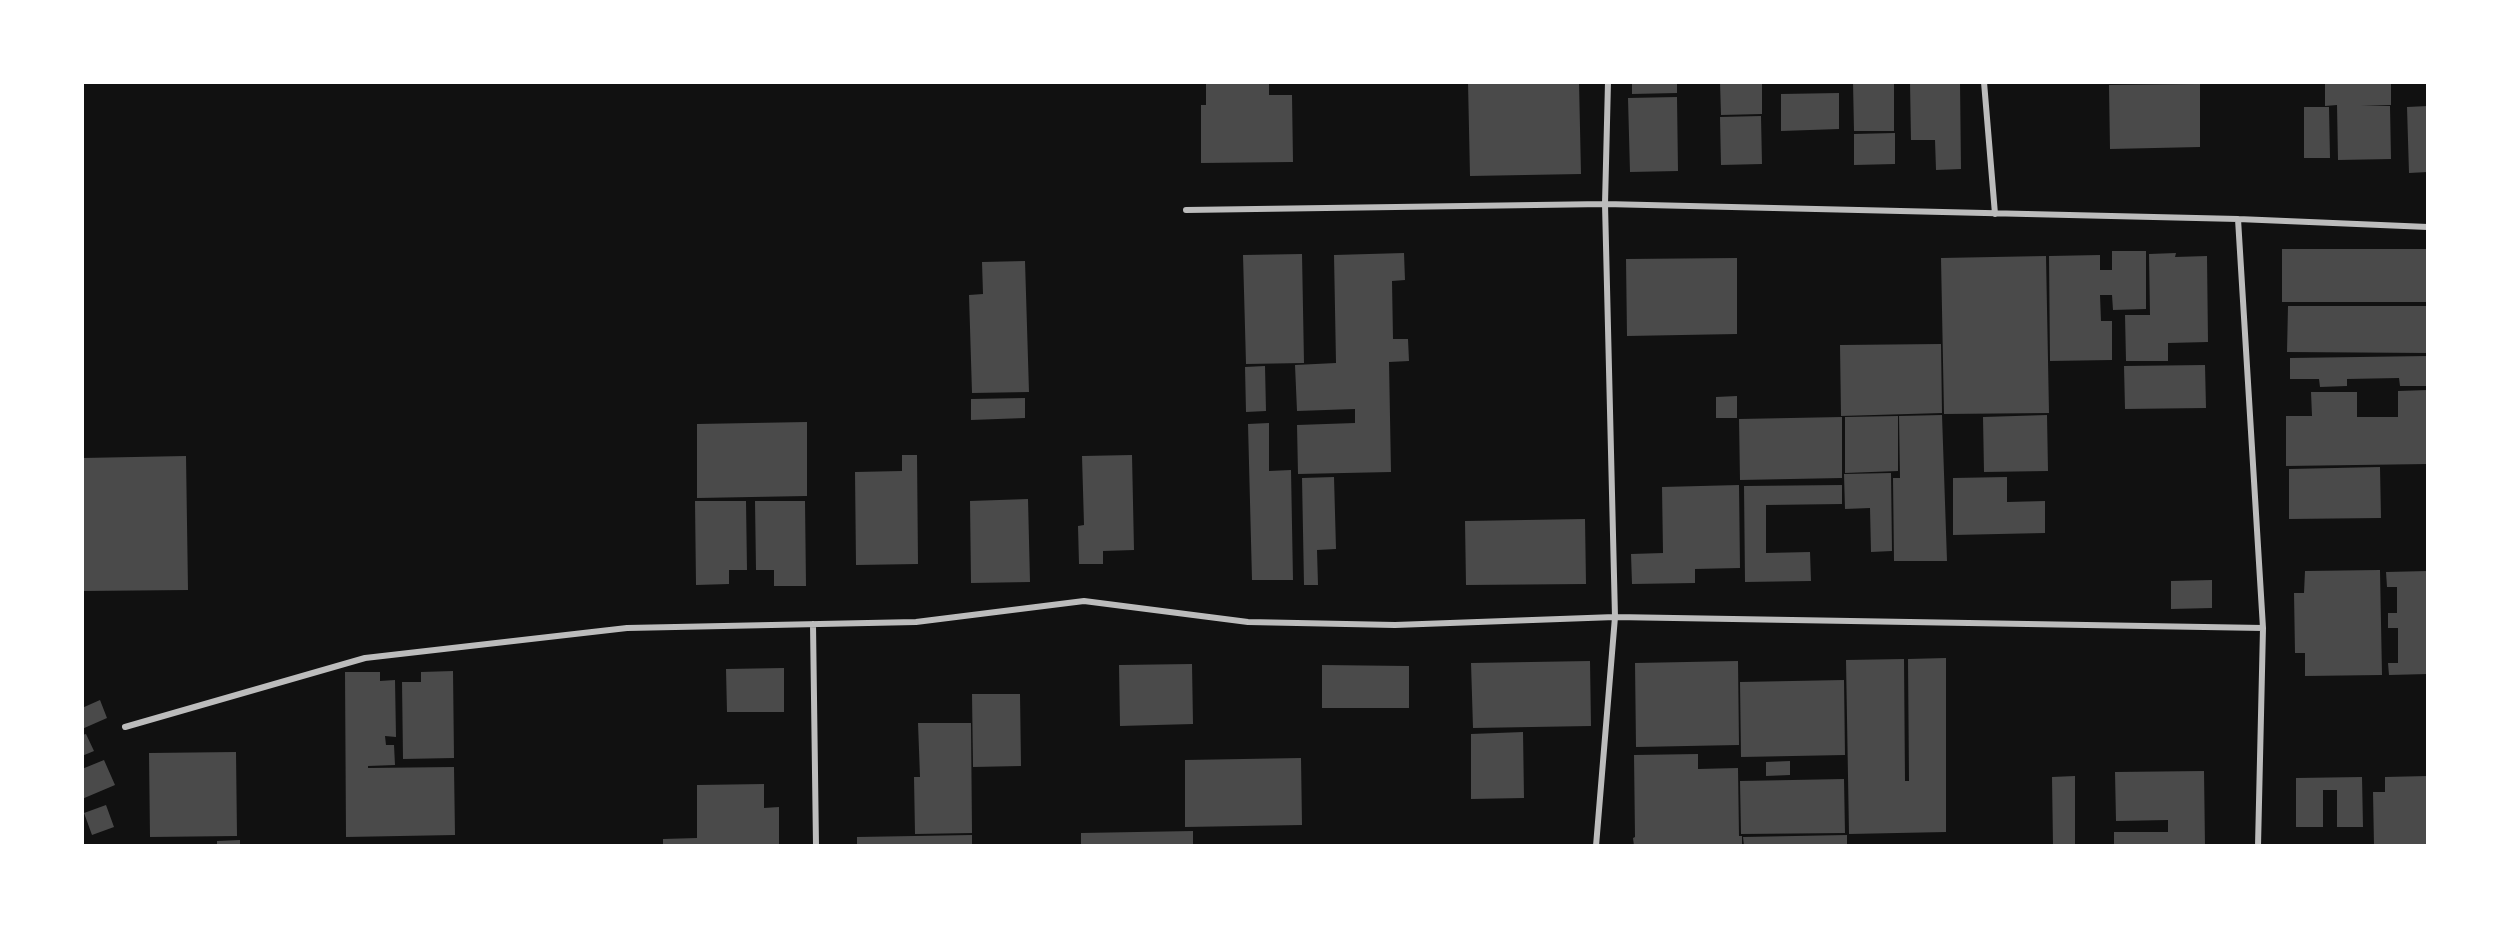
<!DOCTYPE html>
<html>
<head>
<meta charset="utf-8">
<style>
	body { margin:0 }
	#map { position:relative; width:2510px; height:928px; overflow:hidden; background:#111; font-family:"Playfair Display",serif }
	canvas { display:block }
	.frame { position:absolute; inset:0; border:84px solid #fff; pointer-events:none }
</style>
</head>
<body>
<div id="map">
<canvas width="2510" height="928"></canvas>
<div class="frame"></div>
</div>
<script>
const ctx = document.querySelector('canvas').getContext('2d');
ctx.lineJoin = 'round';
function fillPath(path, color) { ctx.fillStyle = color; ctx.fill(path, 'evenodd'); }
const shape = rows => new Path2D(rows.map(r => 'M' + r).join(''));
function stroke(path, color, width, dash) { ctx.strokeStyle = color; ctx.lineWidth = width; ctx.lineCap = dash ? 'butt' : 'round'; ctx.setLineDash(dash || []); ctx.stroke(path); }
fillPath(shape([
	[1206,82,1269,82,1269,95,1292,95,1293,162,1201,163,1201,105,1206,105],
	[1468,82,1579,82,1581,174,1470,176],
	[1632,82,1677,82,1677,93,1632,94],
	[1720,82,1762,82,1762,114,1721,115],
	[1853,82,1894,82,1894,131,1854,131],
	[1910,82,1960,82,1961,169,1936,170,1935,140,1911,140],
	[2325,82,2391,82,2391,105,2361,105,2390,106,2391,159,2338,160,2337,105,2325,106],
	[2200,84,2200,147,2110,149,2109,85],
	[1839,93,1839,129,1781,131,1781,94],
	[1677,97,1678,171,1630,172,1628,98],
	[2428,106,2428,172,2409,173,2407,107],
	[2304,107,2329,107,2330,158,2304,158],
	[1761,116,1762,164,1721,165,1720,117],
	[1895,133,1895,164,1854,165,1854,134],
	[2282,249,2428,249,2428,302,2282,302],
	[2112,251,2146,251,2146,309,2113,310,2112,295,2100,295,2101,321,2112,321,2112,360,2050,361,2049,256,2100,255,2100,270,2112,270],
	[1404,253,1405,280,1392,281,1393,339,1408,339,1409,361,1389,362,1391,472,1298,474,1297,425,1355,423,1355,409,1297,411,1295,365,1336,363,1334,255],
	[2176,253,2175,257,2207,256,2208,342,2168,343,2168,361,2126,361,2125,315,2150,315,2149,254],
	[1302,254,1304,363,1246,364,1243,255],
	[2046,256,2049,413,1944,414,1941,258],
	[1737,258,1737,334,1627,336,1626,259],
	[1025,261,1029,392,972,393,969,295,983,294,982,262],
	[2288,306,2428,306,2428,353,2287,352],
	[1941,344,1942,413,1841,416,1840,345],
	[2428,356,2428,386,2400,386,2399,378,2347,379,2347,386,2320,387,2319,379,2290,379,2290,358],
	[2205,365,2206,408,2125,409,2124,366],
	[1265,366,1266,411,1246,412,1245,367],
	[2428,390,2428,464,2286,466,2286,416,2312,416,2311,392,2357,392,2357,417,2398,417,2398,391],
	[1737,396,1737,418,1716,418,1716,397],
	[1025,398,1025,418,971,420,971,399],
	[1942,415,1947,561,1894,561,1893,478,1900,478,1899,416],
	[2047,415,2048,471,1984,472,1983,417],
	[1898,416,1898,471,1845,473,1845,417],
	[1842,417,1842,478,1740,480,1739,419],
	[807,422,807,496,697,498,697,424],
	[1269,423,1269,471,1291,470,1293,580,1252,580,1248,424],
	[902,455,917,455,918,564,856,565,855,472,902,471],
	[1132,455,1134,550,1103,551,1103,564,1079,564,1078,526,1084,525,1082,456],
	[186,456,188,590,82,591,82,458],
	[2380,467,2381,518,2289,519,2289,469],
	[1891,473,1892,551,1871,552,1870,508,1845,509,1844,474],
	[1334,477,1336,549,1317,550,1318,585,1304,585,1302,478],
	[2007,477,2007,502,2045,501,2045,533,1953,535,1953,478],
	[1739,485,1740,568,1695,569,1695,583,1632,584,1631,554,1663,553,1662,487],
	[1842,485,1842,504,1766,505,1766,553,1810,552,1811,581,1745,582,1744,486],
	[1028,499,1030,582,971,583,970,501],
	[695,501,746,501,747,570,729,570,729,584,696,585],
	[755,501,805,501,806,586,774,586,774,570,756,570],
	[1585,519,1586,584,1466,585,1465,521],
	[2380,570,2382,675,2305,676,2305,653,2295,653,2294,593,2304,593,2305,571],
	[2428,571,2428,674,2389,675,2388,663,2398,663,2398,628,2388,628,2388,613,2397,613,2397,587,2387,587,2386,572],
	[2212,580,2212,608,2171,609,2171,581],
	[1946,658,1946,832,1849,834,1846,660,1904,659,1905,781,1909,781,1908,659],
	[1590,661,1591,726,1473,728,1471,663],
	[1738,661,1739,745,1636,747,1635,663],
	[1192,664,1193,724,1120,726,1119,665],
	[1322,665,1409,666,1409,708,1322,708],
	[784,668,784,712,727,712,726,669],
	[453,671,454,758,403,759,402,682,421,682,421,672],
	[345,672,380,672,380,681,395,680,396,737,385,736,386,745,394,745,395,765,368,766,368,768,454,767,455,835,346,837],
	[1844,680,1845,755,1741,757,1740,682],
	[972,694,1020,694,1021,766,973,767],
	[100,700,107,718,82,729,82,708],
	[918,723,971,723,972,833,915,834,914,777,920,777],
	[1523,732,1524,798,1471,799,1471,734],
	[86,734,94,751,82,756,82,735],
	[236,752,237,836,150,837,149,753],
	[1698,754,1698,769,1738,768,1739,836,1742,836,1742,846,1634,846,1633,838,1635,837,1634,755],
	[1301,758,1302,825,1185,827,1185,760],
	[104,760,115,785,82,799,82,769],
	[1790,761,1790,775,1766,776,1766,762],
	[2204,771,2205,846,2114,846,2114,832,2168,832,2168,820,2116,821,2115,772],
	[2075,776,2075,846,2053,846,2052,777],
	[2428,776,2428,846,2374,846,2373,792,2385,792,2385,777],
	[2362,777,2363,827,2337,827,2337,790,2323,790,2323,827,2296,827,2296,778],
	[1844,779,1845,833,1741,834,1740,781],
	[764,784,764,808,779,807,779,846,663,846,663,839,697,838,697,785],
	[106,805,114,827,92,835,84,813],
	[1193,831,1193,846,1081,846,1081,833],
	[972,835,972,846,857,846,857,837],
	[1847,835,1847,846,1744,846,1743,837],
	[240,840,240,846,217,846,217,841]
]), '#4a4a4a');
stroke(shape([
	[1984,82,1995,214],
	[1186,210,1605,204,2238,219,2428,227],
	[2238,219,2263,628,2258,846],
	[813,624,816,846],
	[125,727,365,658,627,628,916,622,1084,601,1248,622,1395,625,1615,617,2263,628],
	[1596,846,1615,617,1605,204,1608,82]
]), '#bcbcbc', 6);
</script>
</body>
</html>
